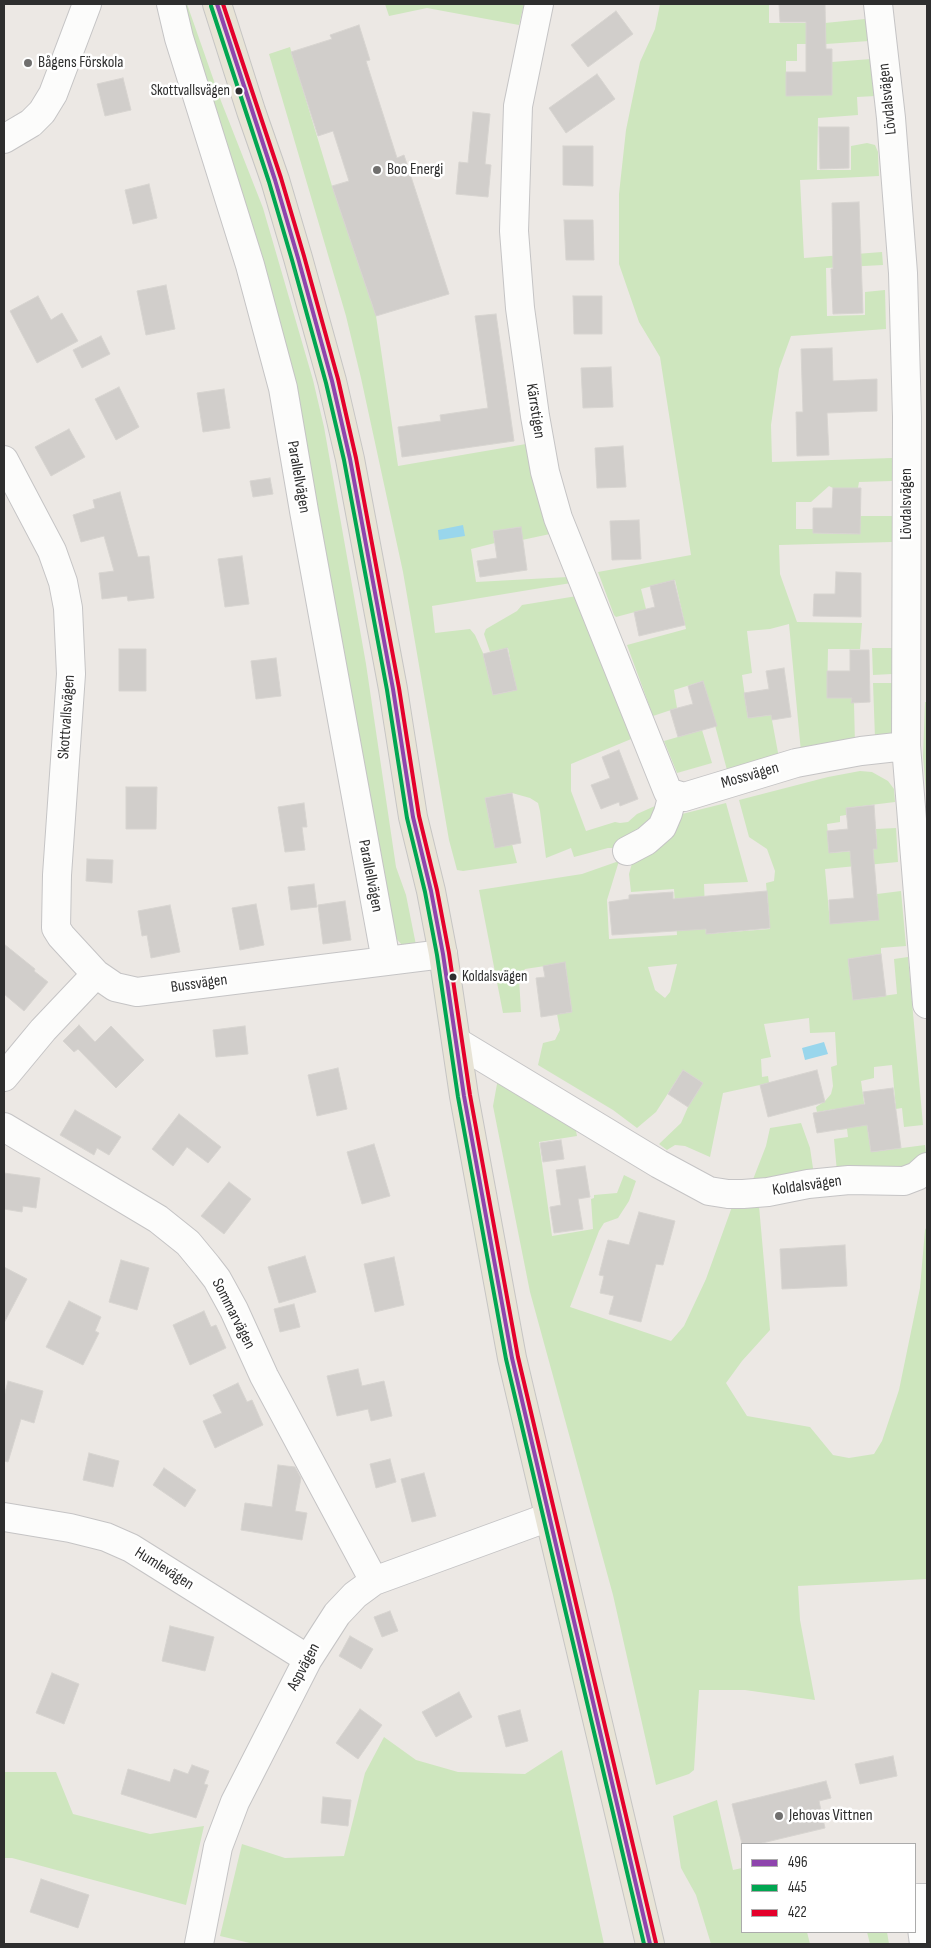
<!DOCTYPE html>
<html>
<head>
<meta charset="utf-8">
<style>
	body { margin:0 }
	#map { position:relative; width:931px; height:1948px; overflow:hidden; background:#ece8e4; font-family:"Sofia Sans Condensed",sans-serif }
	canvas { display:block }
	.frame { position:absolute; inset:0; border:5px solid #2e2e2e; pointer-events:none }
	.legend { position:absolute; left:741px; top:1843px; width:175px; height:90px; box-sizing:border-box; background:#fff; border:1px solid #ababab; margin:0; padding:6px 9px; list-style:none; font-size:15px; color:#2e2e2e }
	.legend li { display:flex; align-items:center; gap:10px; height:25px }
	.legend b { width:25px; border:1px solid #ababab }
</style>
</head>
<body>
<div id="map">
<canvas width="931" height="1948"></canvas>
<div class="frame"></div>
<ul class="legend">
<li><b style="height:6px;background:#8e44ad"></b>496</li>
<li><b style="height:6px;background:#00a651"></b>445</li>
<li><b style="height:6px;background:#e4002b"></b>422</li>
</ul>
</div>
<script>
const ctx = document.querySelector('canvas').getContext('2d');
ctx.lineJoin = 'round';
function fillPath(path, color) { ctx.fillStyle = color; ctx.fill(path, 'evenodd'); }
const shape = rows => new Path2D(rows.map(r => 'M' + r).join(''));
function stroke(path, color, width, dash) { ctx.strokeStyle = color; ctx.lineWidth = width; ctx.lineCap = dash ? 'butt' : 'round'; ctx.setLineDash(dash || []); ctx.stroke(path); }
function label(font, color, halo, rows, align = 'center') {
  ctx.font = font + ' "Sofia Sans Condensed",sans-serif'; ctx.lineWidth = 5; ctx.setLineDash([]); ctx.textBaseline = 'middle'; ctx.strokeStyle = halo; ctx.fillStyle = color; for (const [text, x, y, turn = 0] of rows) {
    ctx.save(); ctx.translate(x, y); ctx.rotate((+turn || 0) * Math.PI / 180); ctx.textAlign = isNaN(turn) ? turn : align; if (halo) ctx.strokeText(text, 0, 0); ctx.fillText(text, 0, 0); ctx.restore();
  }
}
fillPath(shape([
	[178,4,187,4,221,101,263,208,313,380,324,427,366,664,396,867,406,895,416,945,403,946,391,933,357,745],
	[385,4,524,4,519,25,427,8,389,16],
	[660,4,769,4,769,23,825,23,865,19,869,41,826,44,797,44,797,61,786,61,786,95,831,95,832,62,871,59,876,96,857,97,858,115,818,118,817,170,851,170,851,146,867,143,875,145,878,152,879,176,800,180,804,258,882,252,883,265,826,268,827,316,865,315,865,292,885,290,886,329,791,336,779,369,771,425,772,462,892,458,892,481,859,482,858,488,833,488,829,486,811,502,796,502,796,529,813,529,813,533,860,534,860,516,892,516,892,542,779,545,780,574,797,622,862,623,860,649,828,649,827,698,852,698,852,702,854,703,855,745,801,752,789,624,770,629,747,631,752,673,742,675,748,718,771,715,779,758,727,770,703,681,674,690,677,708,653,716,627,645,686,629,675,580,641,589,646,609,616,617,614,615,598,572,691,555,660,357,639,322,619,264,619,194,626,130,640,62,655,29],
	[290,47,332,186,376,316,398,466,526,444,550,534,522,540,520,527,493,531,495,543,471,549,476,582,568,577,571,583,432,606,435,633,470,629,475,635,483,653,493,695,516,690,508,648,490,652,484,634,486,629,517,611,522,605,577,596,636,737,571,764,571,791,586,831,615,822,620,823,628,822,637,814,664,802,664,811,618,848,608,848,574,857,571,848,546,858,540,811,538,803,530,798,512,793,485,798,495,847,512,844,517,863,463,871,457,870,449,840,403,572,361,378,346,316,269,54],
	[872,648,892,648,892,674,873,675],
	[873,683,892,683,893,736,875,738],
	[925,702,927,702,927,803,923,756],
	[702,730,712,763,677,773,664,741],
	[860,771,872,772,888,781,894,789,895,802,846,808,846,815,840,816,840,822,827,824,830,853,877,849,876,829,896,828,898,862,825,869,830,923,878,920,877,894,901,891,906,946,881,948,881,954,848,959,853,1000,897,994,894,959,908,957,923,1125,904,1127,902,1108,896,1109,892,1065,874,1067,874,1078,861,1081,871,1152,925,1145,926,1155,917,1166,837,1172,834,1139,848,1137,847,1129,839,1130,835,1109,817,1112,816,1107,825,1101,831,1094,833,1086,831,1067,837,1065,835,1032,810,1033,809,1018,764,1024,771,1057,761,1059,762,1077,768,1076,769,1083,723,1093,710,1157,685,1146,675,1145,667,1150,659,1144,681,1123,688,1107,703,1083,683,1070,656,1112,637,1128,613,1110,538,1065,543,1043,555,1040,560,1030,557,1014,572,1012,565,963,525,969,519,978,521,1012,503,1013,479,890,582,874,619,861,607,900,609,939,677,935,674,889,631,892,629,874,634,856,682,814,726,803,748,882,704,884,706,934,770,929,766,883,774,881,775,871,767,849,749,837,739,800,828,777],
	[677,964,670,992,665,998,655,990,648,967],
	[499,1073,574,1121,577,1136,539,1142,552,1236,593,1229,591,1199,594,1198,594,1195,617,1193,624,1175,636,1181,629,1201,618,1218,604,1223,599,1231,570,1307,671,1341,684,1326,706,1279,733,1204,759,1206,770,1330,742,1361,726,1383,747,1416,810,1427,833,1455,849,1458,874,1454,882,1441,899,1390,920,1288,925,1230,927,1226,927,1579,798,1586,800,1620,815,1700,745,1690,699,1690,694,1770,689,1774,656,1785,613,1595,530,1292,493,1106],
	[801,1123,810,1148,814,1175,752,1182,766,1146,770,1128],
	[384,1737,416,1760,458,1772,525,1774,562,1750,604,1944,254,1944,220,1936,242,1844,285,1858,344,1856,365,1773],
	[4,1772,56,1772,73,1814,150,1834,204,1826,186,1905,12,1858,4,1858],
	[717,1800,733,1870,742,1868,742,1932,807,1932,810,1944,711,1944,696,1895,681,1868,673,1816],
	[867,1932,887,1932,889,1944,870,1944]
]), '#cee6be');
fillPath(shape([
	[463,525,465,536,439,540,438,530],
	[824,1042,828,1054,805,1060,802,1048]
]), '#99d6ec');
const building = shape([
	[779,4,825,4,826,49,832,49,832,95,786,96,786,72,806,72,806,22,780,22,779,4],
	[616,11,633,34,588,67,571,45,616,11],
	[359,25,370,60,366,61,397,158,404,155,449,294,376,316,332,186,349,181,333,131,318,136,291,52,332,39,330,35,359,25],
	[597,74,615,99,566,133,549,108,597,74],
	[123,78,131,110,105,116,97,84,123,78],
	[473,112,490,114,485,164,491,165,488,197,456,194,459,162,468,163,473,112],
	[819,127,849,127,849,168,820,169,819,127],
	[563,146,593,146,593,186,563,185,563,146],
	[149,184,157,218,133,224,125,190,149,184],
	[859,202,863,313,833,314,831,269,833,269,832,203,859,202],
	[564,220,593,220,594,260,566,260,564,220],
	[166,285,175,329,146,335,137,291,166,285],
	[38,296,51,320,62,313,78,341,37,363,10,311,38,296],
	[573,296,602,296,602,334,574,334,573,296],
	[496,314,514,441,402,457,398,427,441,421,440,415,488,408,475,316,496,314],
	[101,336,110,354,82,368,73,350,101,336],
	[832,348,833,381,877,379,877,411,827,413,829,455,797,456,796,412,803,412,801,349,832,348],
	[611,367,613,407,583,408,581,368,611,367],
	[119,387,139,427,116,440,95,399,119,387],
	[224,389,230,428,203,432,197,393,224,389],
	[69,429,85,457,51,476,35,447,69,429],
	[623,446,626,487,597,488,595,448,623,446],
	[270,478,273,494,253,497,250,481,270,478],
	[833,488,861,488,860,534,813,533,813,508,832,508,833,488],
	[120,492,138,557,149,556,154,598,128,601,127,596,102,599,99,573,114,571,104,536,81,542,73,515,95,508,93,500,120,492],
	[639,520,641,559,612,560,610,521,639,520],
	[521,527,527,570,480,577,477,561,497,558,493,531,521,527],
	[242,556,249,604,225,607,218,559,242,556],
	[836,572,861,573,861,617,813,616,814,594,835,594,836,572],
	[674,580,685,625,639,636,634,612,655,607,650,586,674,580],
	[507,648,517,690,493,695,483,654,507,648],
	[119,649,146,649,146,691,119,691,119,649],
	[850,650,869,650,870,702,851,703,852,698,827,698,827,671,850,671,850,650],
	[276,658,281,696,256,699,251,661,276,658],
	[784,668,791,717,772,720,771,715,748,718,744,693,769,689,766,671,784,668],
	[703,681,717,726,678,737,670,710,693,704,688,686,703,681],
	[619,750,638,799,620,806,619,802,601,809,591,785,610,778,602,757,619,750],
	[126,787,157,787,156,829,126,829,126,787],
	[512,793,521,843,495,848,485,798,512,793],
	[304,803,307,827,302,827,305,850,285,852,278,807,304,803],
	[874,805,877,849,873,849,879,920,830,924,829,900,854,898,850,851,829,853,827,831,848,829,846,808,874,805],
	[87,859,113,860,112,883,86,881,87,859],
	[314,884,317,907,291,910,288,887,314,884],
	[767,891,770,928,706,934,706,929,612,935,609,902,629,899,629,895,673,892,673,899,767,891],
	[345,901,351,940,323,944,318,905,345,901],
	[256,904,264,945,240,950,232,908,256,904],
	[170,905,180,952,151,958,147,935,142,936,138,911,170,905],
	[4,944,35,969,34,971,48,982,24,1011,4,994,4,944],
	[881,954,886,996,853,1000,848,959,881,954],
	[565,962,572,1012,541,1017,536,978,545,977,543,966,565,962],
	[79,1025,95,1042,111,1026,144,1060,116,1088,78,1049,74,1052,63,1041,79,1025],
	[245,1026,248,1054,216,1057,213,1030,245,1026],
	[338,1068,347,1109,317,1116,308,1075,338,1068],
	[683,1070,703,1083,688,1107,668,1094,683,1070],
	[817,1070,825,1102,768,1117,760,1085,817,1070],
	[893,1088,901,1148,871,1152,867,1125,817,1133,813,1113,865,1104,863,1092,893,1088],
	[75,1110,121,1137,109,1155,97,1148,94,1155,60,1135,75,1110],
	[179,1114,221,1147,208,1163,187,1147,173,1166,152,1149,179,1114],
	[561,1140,564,1159,543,1162,540,1143,561,1140],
	[374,1144,390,1196,362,1204,347,1152,374,1144],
	[585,1166,590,1197,578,1199,583,1229,554,1233,550,1207,561,1205,556,1170,585,1166],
	[4,1173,40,1178,36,1208,23,1206,22,1212,4,1209,4,1173],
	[229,1182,251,1199,224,1234,201,1216,229,1182],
	[639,1212,675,1221,663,1265,656,1264,641,1322,609,1314,614,1296,600,1293,604,1276,599,1275,608,1240,629,1245,639,1212],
	[845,1245,847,1286,782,1289,780,1249,845,1245],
	[305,1256,316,1292,279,1303,268,1267,305,1256],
	[394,1257,404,1305,375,1312,364,1264,394,1257],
	[121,1260,149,1268,137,1310,109,1302,121,1260],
	[4,1267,27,1279,4,1323,4,1267],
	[69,1301,101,1317,95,1331,99,1333,83,1365,46,1347,69,1301],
	[294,1304,300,1327,280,1332,274,1309,294,1304],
	[204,1311,211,1327,216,1325,226,1348,190,1365,173,1325,204,1311],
	[358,1369,362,1386,384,1381,392,1416,371,1421,368,1409,337,1416,327,1376,358,1369],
	[8,1381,43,1391,34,1423,21,1419,8,1462,4,1461,4,1397,8,1381],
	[238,1383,247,1402,252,1400,263,1425,215,1448,203,1421,222,1413,213,1395,238,1383],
	[89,1453,119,1461,113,1487,83,1480,89,1453],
	[390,1459,396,1482,376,1488,370,1464,390,1459],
	[278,1465,295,1467,301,1478,295,1511,307,1513,302,1540,241,1530,245,1503,272,1507,278,1465],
	[164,1468,196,1490,185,1507,153,1485,164,1468],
	[424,1473,436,1516,412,1522,401,1479,424,1473],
	[390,1611,398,1631,382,1637,374,1617,390,1611],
	[170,1626,214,1637,205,1671,162,1661,170,1626],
	[350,1636,373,1649,361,1669,339,1656,350,1636],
	[52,1673,79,1684,64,1724,36,1713,52,1673],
	[459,1692,472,1717,436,1737,422,1712,459,1692],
	[360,1709,382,1725,358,1759,336,1743,360,1709],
	[520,1710,528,1741,506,1747,498,1716,520,1710],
	[893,1756,897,1776,860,1784,855,1764,893,1756],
	[192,1765,209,1771,204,1784,208,1785,196,1818,121,1794,128,1769,170,1782,174,1769,188,1774,192,1765],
	[826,1781,831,1798,819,1801,825,1828,758,1844,742,1844,732,1804,826,1781],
	[323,1797,351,1800,348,1826,321,1823,323,1797],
	[41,1879,89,1895,78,1928,30,1912,41,1879]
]);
fillPath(building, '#d1cecb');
stroke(building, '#d7d4d0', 1);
const minor = shape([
	[171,4,179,38,250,265,283,388,304,511,386,961],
	[539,4,518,106,514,231,520,308,535,416,545,472,558,518,668,792,684,797,796,763,861,751,906,746],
	[878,4,891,118,903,273,907,417,906,746,927,1004],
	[4,139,31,123,42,112,53,94,87,4],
	[4,460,52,551,63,582,68,608,71,674,57,875,56,928,61,936,96,974],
	[627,851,646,841,662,827,668,813,673,794],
	[457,1042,659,1164,709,1191,728,1194,743,1194,768,1192,808,1184,849,1180,904,1181,917,1176,927,1167],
	[4,1077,43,1030,96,974,115,987,137,992,443,954],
	[4,1127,158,1219,188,1243,207,1266,217,1279,234,1310,264,1376,374,1581],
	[4,1517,70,1528,106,1537,131,1548,308,1659],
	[199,1944,218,1847,235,1802,308,1659,337,1614,355,1595,374,1581,549,1517],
	[924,1944,918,1898,927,1898]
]);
const major = shape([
	[217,4,251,111,275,180,298,258,332,381,350,459,393,689,413,817,431,891,443,954,464,1096,512,1358,650,1944]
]);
stroke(minor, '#c5c4c5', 30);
stroke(major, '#c6c5c4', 30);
stroke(minor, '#fcfcfb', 28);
stroke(major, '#e8e4d6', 28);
stroke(shape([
	[217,4,275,180,298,258,332,381,350,459,393,689,413,817,431,891,443,954,464,1096,512,1358,650,1944]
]), '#8e44ad', 4);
stroke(shape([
	[211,6,269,182,292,260,326,383,344,460,387,690,407,818,425,892,437,955,458,1097,506,1359,644,1944]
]), '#00a651', 4);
stroke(shape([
	[223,4,281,178,304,256,338,379,356,458,399,688,419,816,437,890,449,953,470,1095,518,1357,656,1943]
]), '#e4002b', 4);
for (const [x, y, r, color] of [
	[28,63,5,"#706f6e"],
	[239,91,4.5,"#2e2e2e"],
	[377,170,5,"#706f6e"],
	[453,977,4.5,"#2e2e2e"],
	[779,1816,5,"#706f6e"]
]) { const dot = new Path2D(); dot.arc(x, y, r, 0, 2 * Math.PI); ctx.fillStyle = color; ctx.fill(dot); stroke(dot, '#fff', 2); }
label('15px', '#2e2e2e', '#fff', [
	["Skottvallsvägen",230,91],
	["Koldalsvägen",462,977,"left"]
], 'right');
label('16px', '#2e2e2e', '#fff', [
	["Bågens Förskola",38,63],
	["Boo Energi",387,170],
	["Jehovas Vittnen",789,1816]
], 'left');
label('16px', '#2e2e2e', '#fff', [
	["Lövdalsvägen",888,99,-96],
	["Kärrstigen",535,411,81],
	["Parallellvägen",298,477,80],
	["Lövdalsvägen",907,504,-90],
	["Skottvallsvägen",67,717,-86],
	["Mossvägen",750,776,-16],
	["Parallellvägen",370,876,79],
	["Bussvägen",199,984,-8],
	["Koldalsvägen",807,1186,-8],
	["Sommarvägen",233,1314,63],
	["Humlevägen",164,1569,32],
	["Aspvägen",304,1667,-62]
]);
</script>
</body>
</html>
